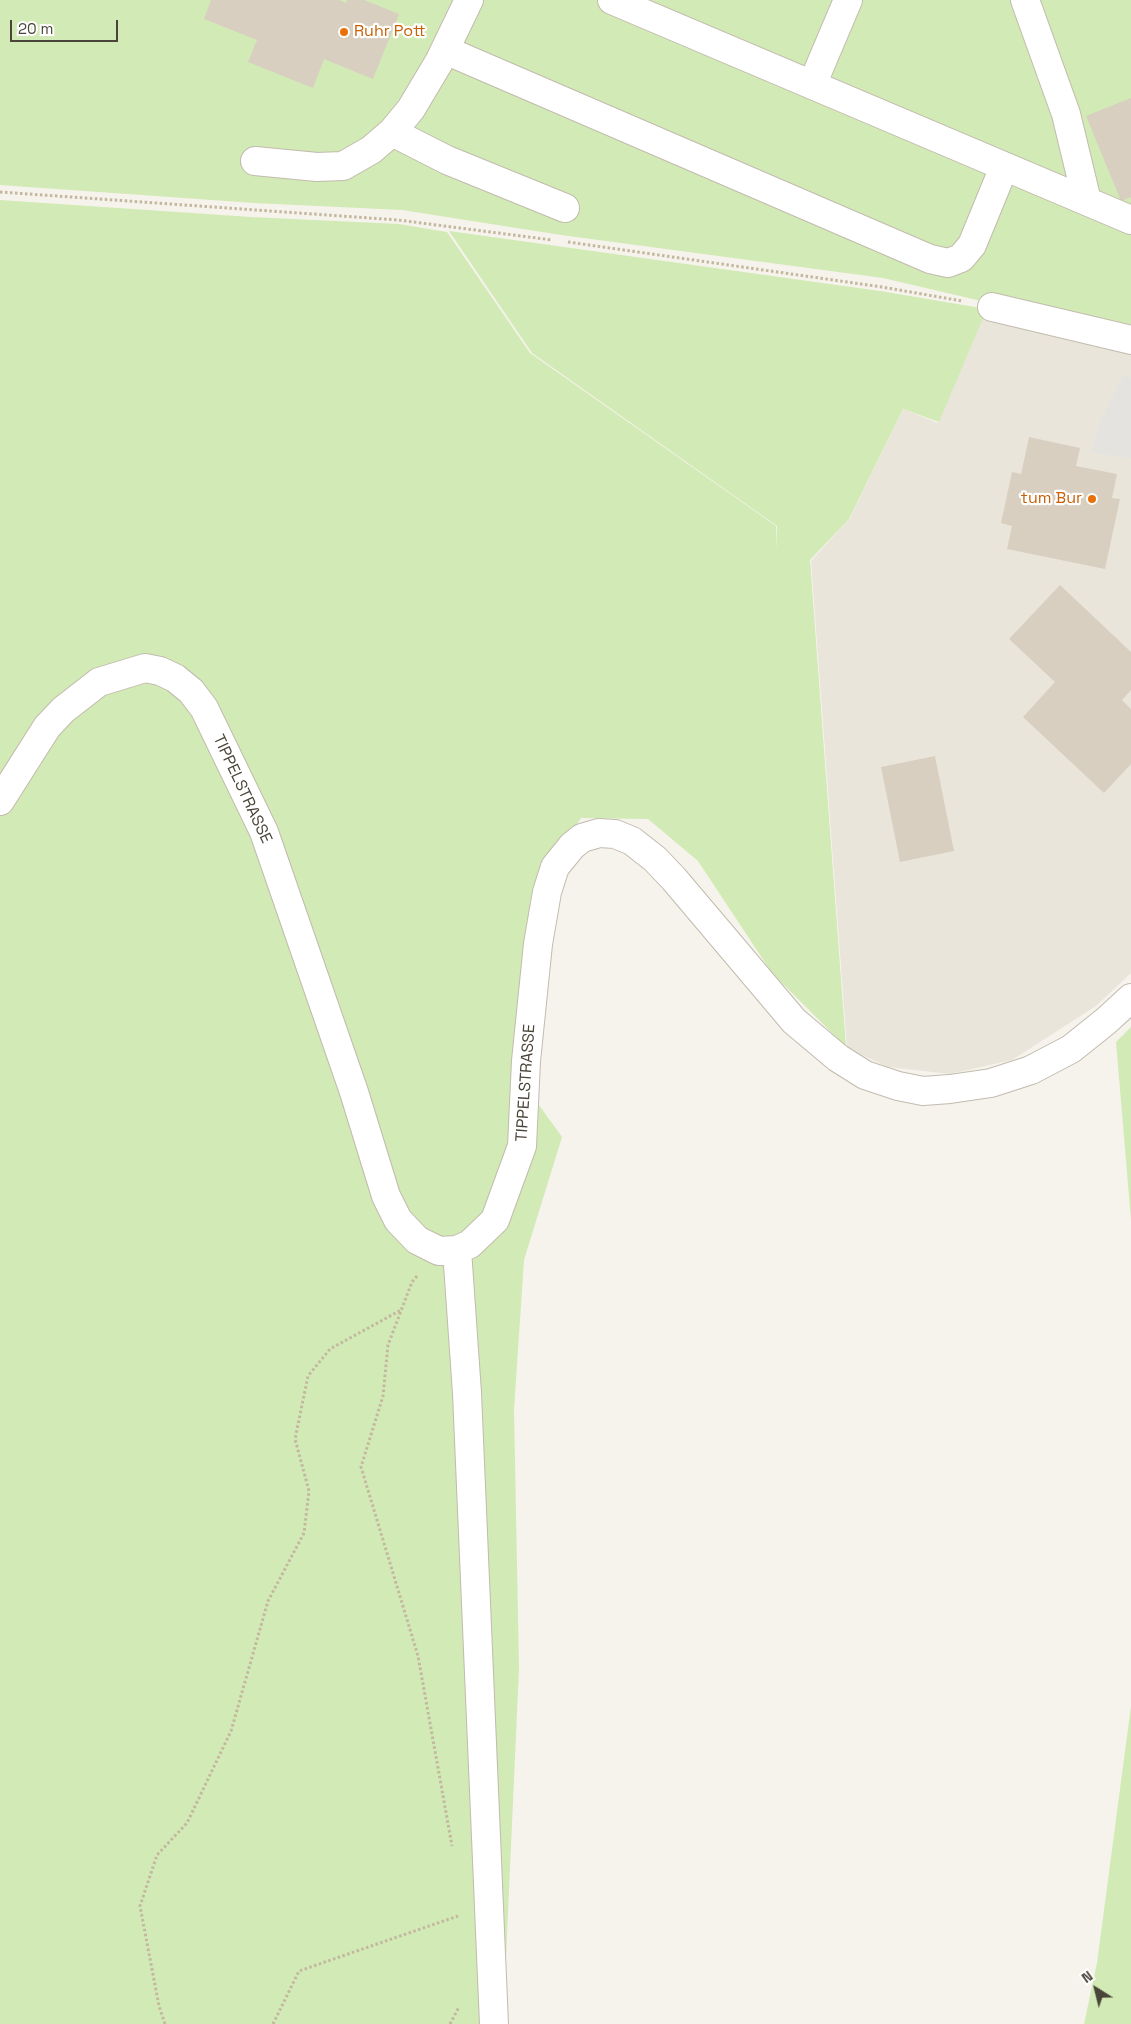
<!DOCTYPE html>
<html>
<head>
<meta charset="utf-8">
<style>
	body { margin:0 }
	#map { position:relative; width:1131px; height:2024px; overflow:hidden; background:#f6f3ec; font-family:"Space Grotesk",sans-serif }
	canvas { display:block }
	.north { position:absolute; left:1071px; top:1964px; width:50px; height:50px; -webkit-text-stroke:4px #fff; paint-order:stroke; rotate:324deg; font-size:14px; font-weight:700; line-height:20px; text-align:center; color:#4b4439 }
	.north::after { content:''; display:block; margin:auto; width:18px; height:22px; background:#4b4439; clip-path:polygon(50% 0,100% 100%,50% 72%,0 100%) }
	.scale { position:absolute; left:10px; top:20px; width:108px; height:22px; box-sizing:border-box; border:2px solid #4b4439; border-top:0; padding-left:6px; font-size:15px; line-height:18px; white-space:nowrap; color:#4b4439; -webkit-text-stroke:4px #fff; paint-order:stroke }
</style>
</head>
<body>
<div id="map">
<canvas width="1131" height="2024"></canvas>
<div class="north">N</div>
<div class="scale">20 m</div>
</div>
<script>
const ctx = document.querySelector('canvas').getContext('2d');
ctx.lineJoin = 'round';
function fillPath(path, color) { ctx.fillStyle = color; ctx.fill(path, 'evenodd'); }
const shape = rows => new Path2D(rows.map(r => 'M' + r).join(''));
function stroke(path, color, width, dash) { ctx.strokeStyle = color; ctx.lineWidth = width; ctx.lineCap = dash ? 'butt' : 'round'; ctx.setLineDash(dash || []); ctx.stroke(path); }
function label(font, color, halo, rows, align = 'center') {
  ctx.font = font + ' "Space Grotesk",sans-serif'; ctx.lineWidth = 4.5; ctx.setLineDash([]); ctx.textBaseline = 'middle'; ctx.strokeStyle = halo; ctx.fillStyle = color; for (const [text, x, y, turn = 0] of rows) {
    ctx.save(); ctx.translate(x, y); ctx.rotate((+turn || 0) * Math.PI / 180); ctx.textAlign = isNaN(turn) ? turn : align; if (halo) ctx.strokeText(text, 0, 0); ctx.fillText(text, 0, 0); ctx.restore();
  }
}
fillPath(shape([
	[987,308,1131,346,1131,973,1096,1006,1012,1060,950,1074,888,1067,847,1048,811,561,850,518,903,409,938,423]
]), '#eae5da');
fillPath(shape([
	[0,0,1131,0,1131,336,883,278,561,235,402,210,254,203,0,185],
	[0,200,251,217,399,224,447,232,530,353,776,526,776,550,777,526,532,353,449,231,880,291,987,309,939,422,903,409,849,519,810,560,846,1047,772,973,698,861,648,819,581,818,540,879,513,1069,562,1137,524,1260,514,1410,519,1668,503,2024,0,2024],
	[1131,1027,1131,1220,1116,1042],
	[1131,1706,1131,2024,1084,2024,1097,1963]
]), '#d2eab5');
fillPath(shape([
	[1123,375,1131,377,1131,458,1092,453,1097,429]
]), '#e5e3e0');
fillPath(shape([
	[211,0,339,0,346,3,347,0,364,0,399,14,373,79,324,59,313,88,248,62,257,40,204,19],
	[1131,98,1131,197,1121,201,1086,116],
	[1029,437,1080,448,1076,466,1117,474,1112,498,1120,499,1105,569,1007,549,1012,526,1001,523,1012,472,1021,474],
	[1060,585,1131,652,1131,690,1122,700,1131,709,1131,764,1104,793,1023,717,1055,682,1009,639],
	[935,756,954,851,900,862,881,767]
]), '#d8cfc1');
const minor = shape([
	[612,0,1131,220],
	[1025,0,1066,114,1087,201],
	[445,50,930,259,948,263,961,258,972,245,1004,167],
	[812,85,848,0],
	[392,132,447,160,565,208],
	[255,161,317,167,343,166,371,150,392,132,411,109,439,62,469,0],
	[992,307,1131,340],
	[0,801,47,727,63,710,99,682,145,668,160,671,175,678,191,691,204,708,264,832,354,1092,386,1196,398,1220,417,1240,439,1251,457,1250,470,1244,495,1220,522,1146,526,1061,538,944,547,892,555,867,572,846,582,838,599,833,615,834,632,841,655,859,674,879,794,1021,838,1058,865,1075,898,1086,923,1091,950,1089,991,1083,1031,1070,1071,1049,1106,1021,1131,998],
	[457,1250,467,1393,494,2024]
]);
stroke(minor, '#c2bbae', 30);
stroke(shape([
	[0,192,398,220,552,240],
	[568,242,882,287,962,301],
	[417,1276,412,1282,388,1345,383,1396,361,1467,418,1656,452,1846],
	[165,2024,159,2006,140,1906,157,1855,187,1823,231,1731,268,1601,304,1533,309,1491,295,1439,308,1376,330,1349,401,1310],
	[273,2024,299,1971,458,1916],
	[450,2024,459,2007]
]), '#c4b79f', 3, [2.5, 2.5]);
stroke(minor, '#fff', 28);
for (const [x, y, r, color] of [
	[344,32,5,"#e8710a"],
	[1092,499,5,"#e8710a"]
]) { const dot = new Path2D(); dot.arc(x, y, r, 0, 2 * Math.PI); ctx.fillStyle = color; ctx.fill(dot); stroke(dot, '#fff', 2); }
label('16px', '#c56008', '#fff', [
	["Ruhr Pott",354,32],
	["tum Bur",1082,499,"right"]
], 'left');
label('16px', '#4b4439', '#fff', [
	["TIPPELSTRASSE",242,789,65],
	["TIPPELSTRASSE",526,1083,-86]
]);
</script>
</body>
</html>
